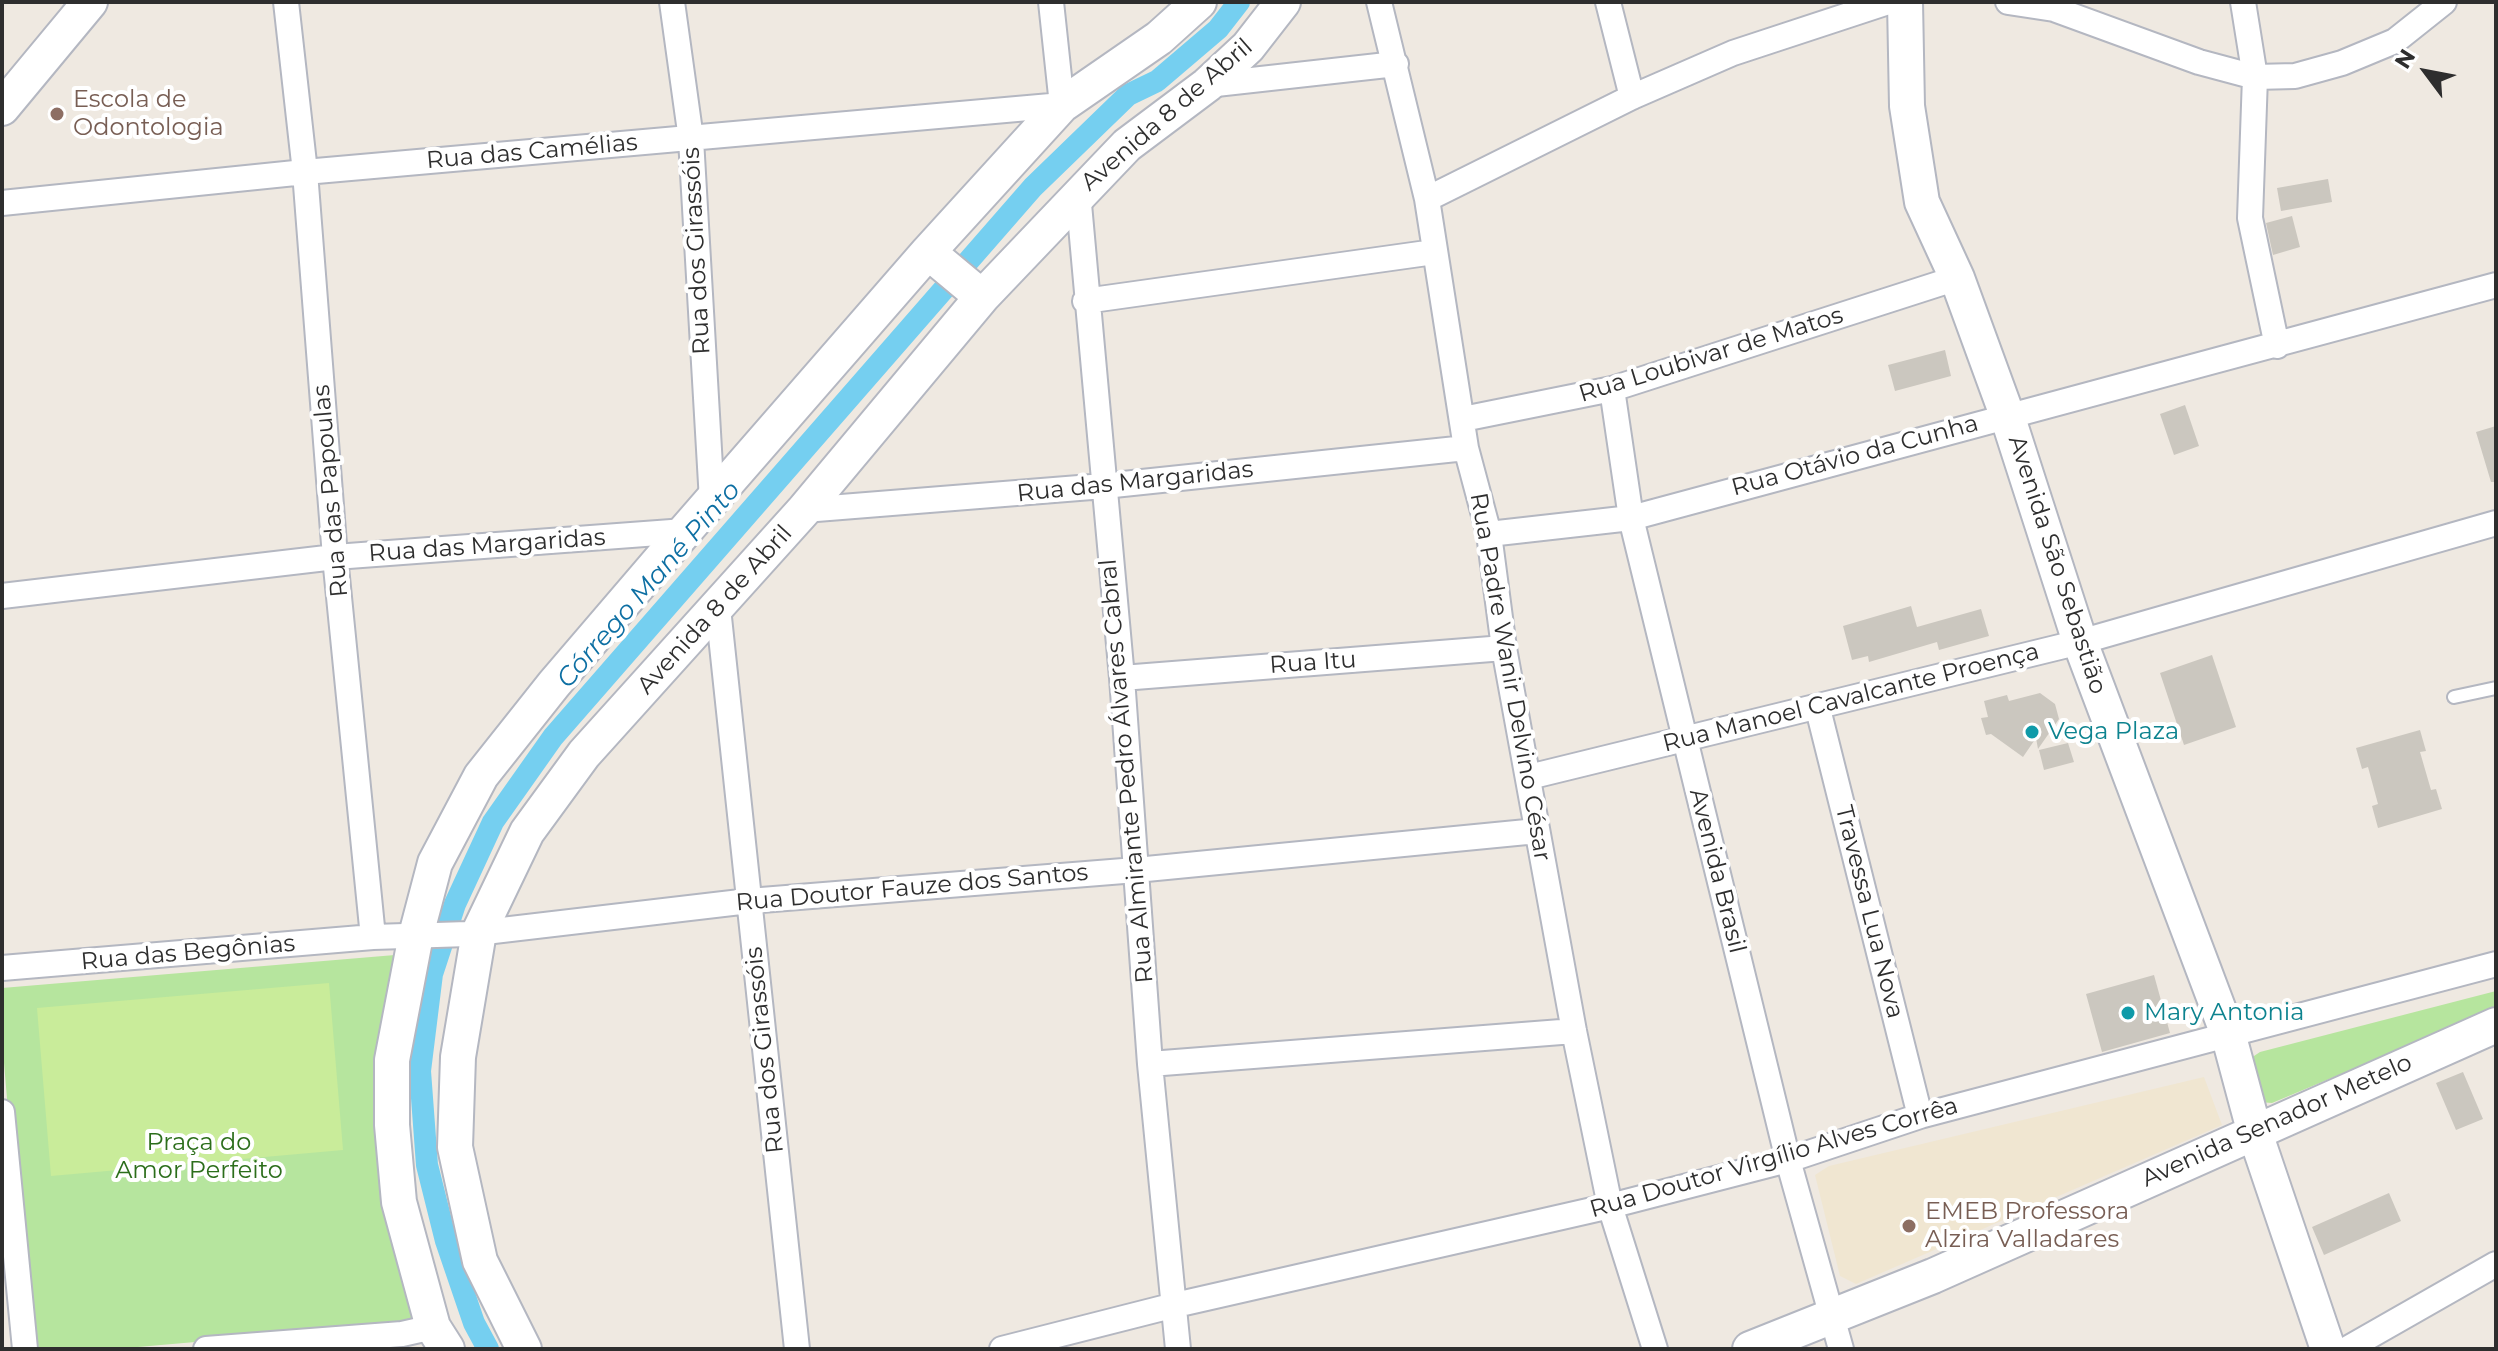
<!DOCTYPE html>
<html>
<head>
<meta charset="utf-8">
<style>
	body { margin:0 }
	#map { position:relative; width:2498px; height:1351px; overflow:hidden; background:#efe9e1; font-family:Montserrat,sans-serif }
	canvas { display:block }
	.frame { position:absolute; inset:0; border:4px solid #2e2e2e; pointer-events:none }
	.north { position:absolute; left:2386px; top:32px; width:80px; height:80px; -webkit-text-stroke:6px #fff; paint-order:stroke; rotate:302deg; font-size:22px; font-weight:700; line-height:32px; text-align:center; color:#2e2e2e }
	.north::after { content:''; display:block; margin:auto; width:28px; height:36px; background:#2e2e2e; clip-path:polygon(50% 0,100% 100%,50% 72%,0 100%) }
</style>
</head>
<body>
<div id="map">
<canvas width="2498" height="1351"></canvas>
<div class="frame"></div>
<div class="north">N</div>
</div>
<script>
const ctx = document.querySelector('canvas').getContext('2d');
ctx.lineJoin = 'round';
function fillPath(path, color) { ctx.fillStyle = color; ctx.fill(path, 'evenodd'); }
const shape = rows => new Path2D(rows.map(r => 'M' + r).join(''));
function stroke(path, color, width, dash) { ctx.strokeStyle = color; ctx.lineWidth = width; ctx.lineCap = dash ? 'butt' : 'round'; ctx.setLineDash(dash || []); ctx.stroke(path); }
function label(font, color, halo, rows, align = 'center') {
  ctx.font = font + ' Montserrat,sans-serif'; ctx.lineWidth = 8; ctx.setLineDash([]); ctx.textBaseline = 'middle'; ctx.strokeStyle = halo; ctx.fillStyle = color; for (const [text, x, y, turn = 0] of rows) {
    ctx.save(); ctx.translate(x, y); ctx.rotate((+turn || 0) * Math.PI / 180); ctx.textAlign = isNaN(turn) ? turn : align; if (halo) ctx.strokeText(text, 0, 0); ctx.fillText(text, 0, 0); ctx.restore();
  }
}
fillPath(shape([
	[2204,1077,2222,1125,1856,1284,1840,1276,1815,1175,1829,1166]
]), '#f0e6d1');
fillPath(shape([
	[395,955,387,1050,417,1308,413,1323,115,1349,28,1349,2,1039,2,988],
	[2496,991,2496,1009,2272,1103,2259,1102,2248,1060,2260,1052]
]), '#b6e59e');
fillPath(shape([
	[329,983,343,1150,51,1176,37,1008]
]), '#c9ec9a');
stroke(shape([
	[488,1349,474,1323,446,1241,427,1165,420,1071,432,974,455,904,493,822,553,737,1033,187,1128,95,1157,81,1218,29,1239,2]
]), '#75cff0', 22);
fillPath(shape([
	[2328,179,2332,202,2281,211,2277,188],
	[2292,216,2300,247,2273,255,2266,223],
	[1945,350,1951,376,1895,391,1888,365],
	[2185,405,2199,446,2174,455,2160,414],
	[2496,426,2496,482,2491,482,2476,432],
	[1911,606,1917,627,1981,609,1989,636,1939,650,1937,642,1869,662,1868,656,1852,660,1843,626],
	[2212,655,2236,727,2184,745,2160,673],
	[2040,693,2055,704,2059,719,2038,749,2036,738,2023,757,1991,734,1986,735,1981,718,1988,717,1984,701,2007,695,2009,701],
	[2420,730,2426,751,2420,752,2431,790,2436,789,2442,809,2378,828,2372,806,2378,804,2368,767,2362,769,2356,748],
	[2068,743,2074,762,2044,770,2039,750],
	[2154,975,2170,1033,2102,1052,2086,994],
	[2463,1072,2483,1119,2456,1130,2436,1083],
	[2389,1193,2401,1221,2324,1255,2312,1227]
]), '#cbc7bf');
const lane = shape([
	[2454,697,2496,688]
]);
const street = shape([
	[286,2,305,172,335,557,373,937],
	[672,2,691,139,712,501],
	[1379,2,1427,199,1466,448,1489,534,1504,648,1574,1031,1610,1206,1655,1349],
	[1608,2,1632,97],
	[2008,2,2054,9,2199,62,2255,77,2295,76,2342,63,2395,41,2444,2],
	[2243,2,2255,77,2250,218,2277,346],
	[1207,85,1396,64],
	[1078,193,1122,678,1150,1064,1178,1349],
	[1427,199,1632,97,1733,53,1888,2],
	[2,203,305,172,1062,105,1051,2],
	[1085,301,1434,252],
	[1612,389,1631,518,1788,1160,1841,1349],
	[1463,419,1612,389,1957,278],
	[804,510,1104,486,1466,448],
	[1489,534,1631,518,2496,285],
	[2,596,335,557,685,531],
	[718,608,797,1349],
	[1122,678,1504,648],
	[1818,709,1920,1116],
	[1529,777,2080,642,2496,523],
	[2,968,373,937,468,934,749,901,1136,870,1537,831],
	[1150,1064,1574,1031],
	[2,1112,25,1349],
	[206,1349,402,1334,433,1327],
	[1002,1349,1171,1306,1610,1206,1788,1160,1920,1116,2496,964],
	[2347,1349,2496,1264]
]);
const secondary = shape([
	[1905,2,1907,106,1922,202,1957,278,2007,415,2080,642,2229,1037,2254,1130,2328,1349],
	[2,108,90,2],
	[928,252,982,297],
	[447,1349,433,1327,399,1202,392,1125,392,1060,416,935,435,863,481,776,554,684,685,531,928,252,1062,105,1159,38,1199,2],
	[524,1349,480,1261,455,1147,458,1057,479,932,527,832,584,754,804,510,982,297,1127,145,1207,85,1248,47,1283,2],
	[1750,1349,1933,1276,2496,1025]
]);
stroke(lane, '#b4b7c1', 16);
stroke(street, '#b4b7c1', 28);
stroke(secondary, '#b4b7c1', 38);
stroke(lane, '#fff', 12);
stroke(street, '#fff', 24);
stroke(secondary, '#fff', 34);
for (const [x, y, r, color] of [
	[57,114,8,"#8d6e63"],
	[2032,732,8,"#0f9aa8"],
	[2128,1013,8,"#0f9aa8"],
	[1909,1226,8,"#8d6e63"]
]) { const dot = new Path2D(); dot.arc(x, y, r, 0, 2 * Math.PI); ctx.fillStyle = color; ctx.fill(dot); stroke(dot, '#fff', 3); }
label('24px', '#785e54', '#fff', [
	["Escola de",73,100],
	["Odontologia",73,128],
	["EMEB Professora",1925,1212],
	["Alzira Valladares",1925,1240]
], 'left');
label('24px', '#2e2e2e', '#fff', [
	["Avenida 8 de Abril",1167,115,-41],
	["Rua das Camélias",532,152,-5],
	["Rua dos Girassóis",697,251,-93],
	["Rua Loubivar de Matos",1711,355,-17],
	["Rua Otávio da Cunha",1855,456,-15],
	["Rua das Margaridas",1135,482,-6],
	["Rua das Papoulas",331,491,-95],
	["Rua das Margaridas",487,546,-4],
	["Avenida São Sebastião",2057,565,72],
	["Avenida 8 de Abril",715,610,-48],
	["Rua Itu",1313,663,-4],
	["Rua Padre Wanir Delvino César",1510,677,80],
	["Rua Manoel Cavalcante Proença",1851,698,-14],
	["Rua Almirante Pedro Álvares Cabral",1127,771,-95],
	["Avenida Brasil",1717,871,76],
	["Rua Doutor Fauze dos Santos",912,888,-5],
	["Travessa Lua Nova",1869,912,76],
	["Rua das Begônias",188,953,-5],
	["Rua dos Girassóis",765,1050,-96],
	["Avenida Senador Metelo",2277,1121,-24],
	["Rua Doutor Virgílio Alves Corrêa",1774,1158,-16]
]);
label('24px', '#0d838f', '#fff', [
	["Vega Plaza",2048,732],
	["Mary Antonia",2144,1013]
], 'left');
label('24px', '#2c6e1b', '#fff', [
	["Praça do",199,1143],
	["Amor Perfeito",199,1171]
]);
label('italic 26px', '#0d6fa3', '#fff', [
	["Córrego Mané Pinto",649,585,-49]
]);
</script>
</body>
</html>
